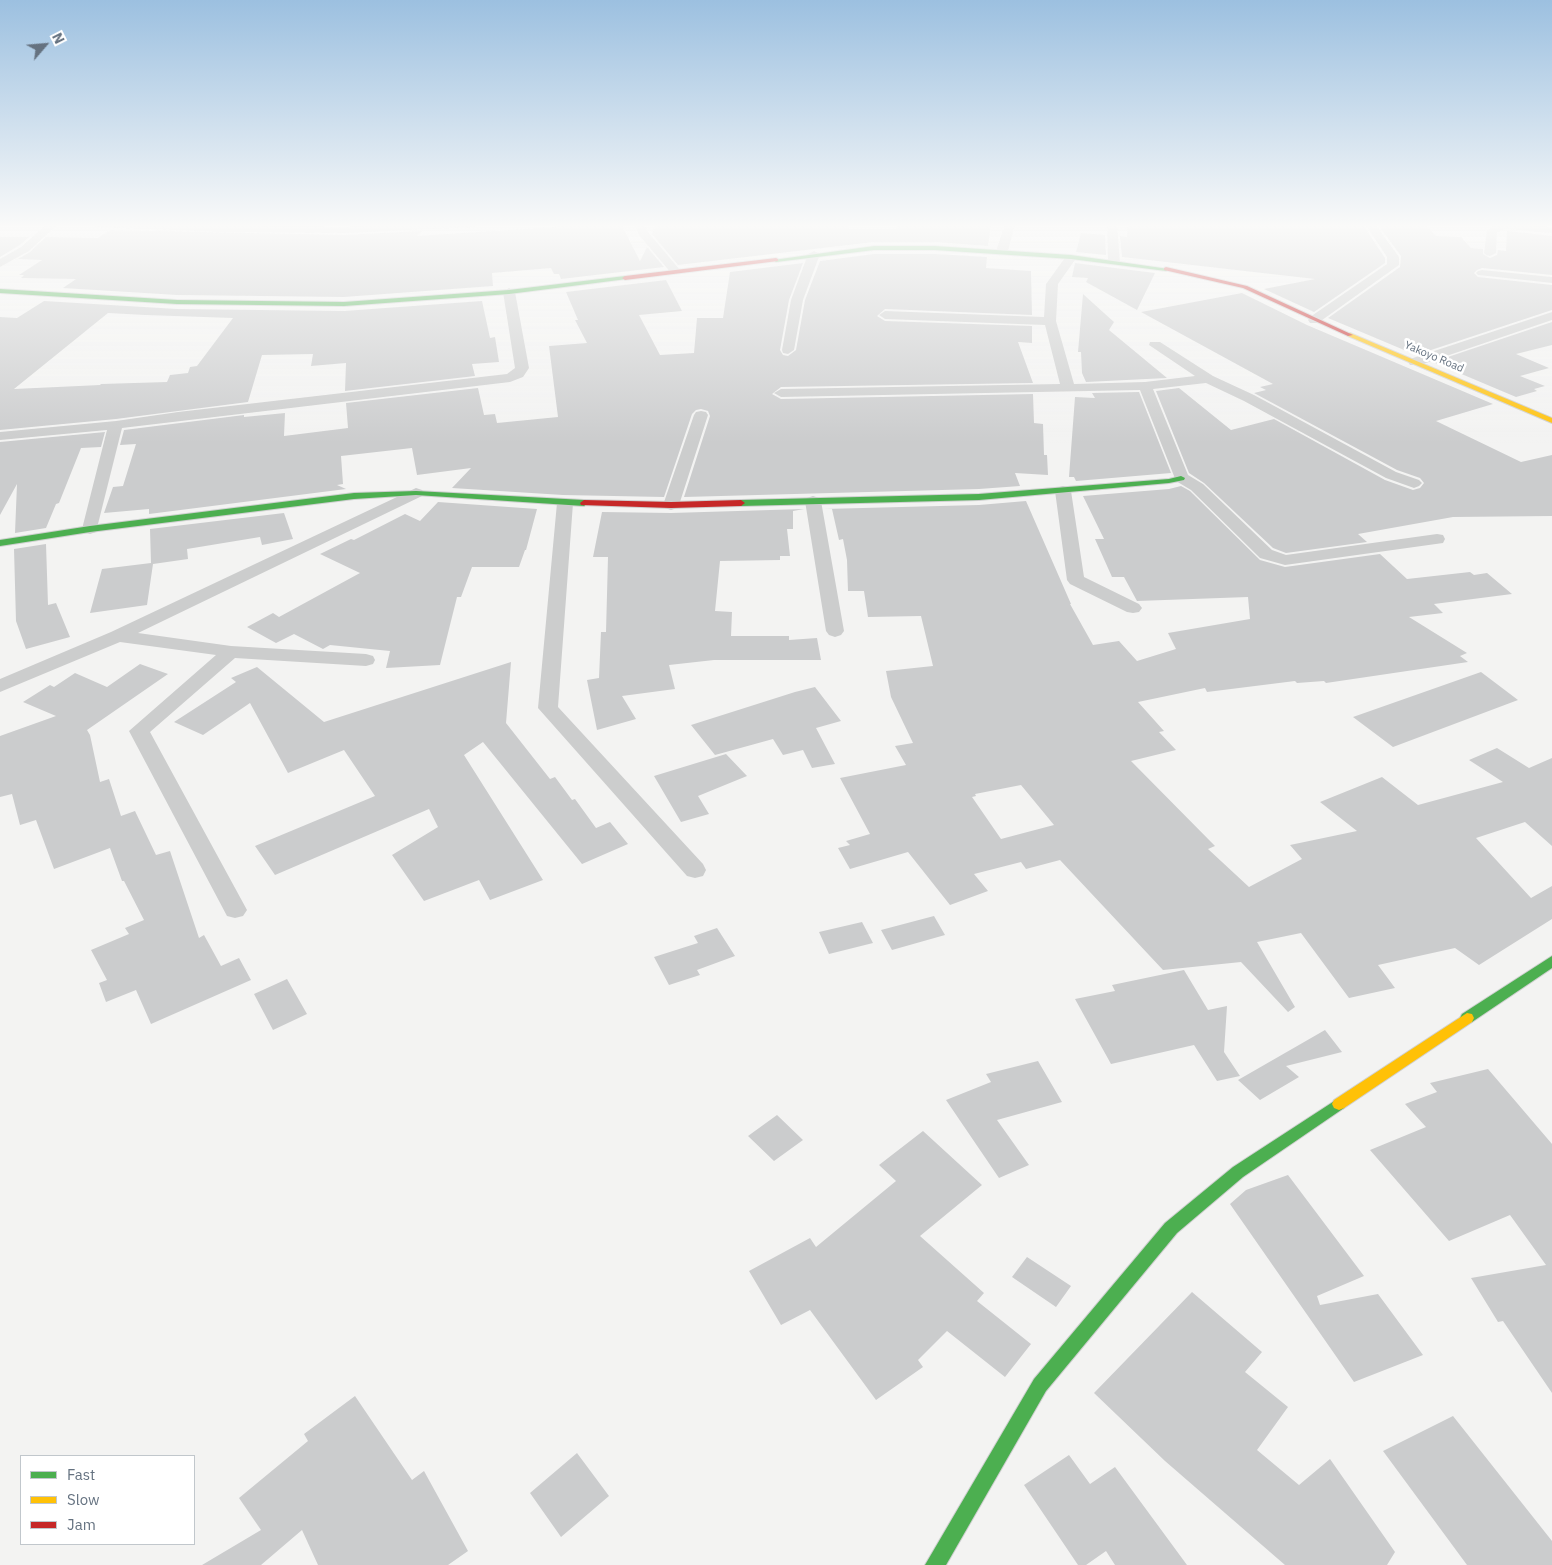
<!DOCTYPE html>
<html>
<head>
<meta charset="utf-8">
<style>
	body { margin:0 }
	#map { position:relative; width:1552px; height:1565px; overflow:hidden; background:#f3f3f2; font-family:"IBM Plex Sans",sans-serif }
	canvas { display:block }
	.legend { position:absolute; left:20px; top:1455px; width:175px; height:90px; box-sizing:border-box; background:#fff; border:1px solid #c1c7cc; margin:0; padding:6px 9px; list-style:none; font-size:15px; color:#657280 }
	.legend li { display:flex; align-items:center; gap:10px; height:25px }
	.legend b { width:25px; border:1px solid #c1c7cc }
	.north { position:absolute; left:20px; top:20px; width:50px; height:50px; -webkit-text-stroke:4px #fff; paint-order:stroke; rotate:63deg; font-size:14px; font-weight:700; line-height:20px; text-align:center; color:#657280 }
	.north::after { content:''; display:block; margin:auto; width:18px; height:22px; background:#657280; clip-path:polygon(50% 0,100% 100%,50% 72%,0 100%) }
</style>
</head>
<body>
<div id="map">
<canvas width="1552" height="1565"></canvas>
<ul class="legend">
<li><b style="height:6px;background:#4caf50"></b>Fast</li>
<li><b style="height:6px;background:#ffc107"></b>Slow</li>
<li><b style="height:6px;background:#c62828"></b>Jam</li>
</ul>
<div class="north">N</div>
</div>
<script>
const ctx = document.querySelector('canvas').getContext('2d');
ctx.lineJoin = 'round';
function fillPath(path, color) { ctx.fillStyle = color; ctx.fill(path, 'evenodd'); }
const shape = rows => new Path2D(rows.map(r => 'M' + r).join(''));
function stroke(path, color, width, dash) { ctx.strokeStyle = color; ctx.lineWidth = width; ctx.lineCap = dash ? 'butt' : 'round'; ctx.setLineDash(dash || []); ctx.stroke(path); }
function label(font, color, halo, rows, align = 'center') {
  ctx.font = font + ' "IBM Plex Sans",sans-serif'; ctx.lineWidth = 5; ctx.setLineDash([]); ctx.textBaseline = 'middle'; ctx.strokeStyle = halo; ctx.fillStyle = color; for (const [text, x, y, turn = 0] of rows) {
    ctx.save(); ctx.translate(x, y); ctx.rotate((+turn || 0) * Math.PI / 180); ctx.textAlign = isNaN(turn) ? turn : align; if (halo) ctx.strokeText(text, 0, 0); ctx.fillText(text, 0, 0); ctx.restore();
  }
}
fillPath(shape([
	[554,224,621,224,640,261,647,247,664,267,561,279,559,274,554,274,551,268,492,273,493,286,344,297,177,295,63,288,76,279,21,278,24,275,19,275,42,260,18,259,30,252,46,237,98,238,110,230,345,235,422,231,417,236,556,227],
	[656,224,829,224,831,226,846,225,850,229,896,229,896,224,991,224,988,246,935,242,874,242,678,265,652,234],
	[1128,224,1363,225,1385,258,1385,263,1314,312,1264,289,1315,279,1122,257,1120,236,1127,237],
	[1392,224,1424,224,1436,236,1461,237,1471,248,1483,249,1483,254,1490,258,1497,255,1498,250,1506,251,1507,231,1552,236,1552,275,1482,268,1477,270,1474,273,1478,277,1552,285,1552,310,1416,355,1328,318,1400,267,1401,256,1378,225,1394,226],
	[1081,233,1105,235,1106,255,1076,252],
	[0,237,29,237,20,245,0,257],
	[874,254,935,254,987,257,986,268,1031,271,1032,315,885,309,877,316,885,321,1032,326,1032,343,1018,342,1033,383,781,387,772,394,781,399,1033,394,1034,423,1043,424,1044,455,1047,455,1048,475,1015,473,1020,486,979,489,684,497,710,416,708,411,701,409,696,410,692,414,664,497,563,495,452,488,471,468,417,475,412,448,341,456,343,484,337,485,346,489,149,514,149,509,104,513,113,487,123,486,136,444,120,445,124,430,244,415,244,417,285,413,284,436,348,428,346,403,478,388,484,415,495,414,497,423,558,417,549,346,587,343,575,320,578,320,566,292,666,280,682,311,639,315,660,355,694,353,697,318,723,318,730,272,803,263,789,300,780,350,783,355,788,356,796,350,805,300,820,261],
	[1075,263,1155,273,1137,310,1086,282,1088,278,1072,277],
	[1242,293,1307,325,1493,404,1436,421,1521,462,1552,455,1552,516,1453,517,1358,534,1367,542,1286,553,1273,548,1204,483,1189,473,1156,391,1179,388,1231,430,1274,419,1385,480,1413,490,1420,488,1424,483,1420,478,1397,470,1254,393,1266,390,1260,387,1273,384,1141,312],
	[1083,294,1114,322,1109,330,1167,378,1086,382,1082,373,1081,352,1078,352],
	[44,301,177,309,344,311,482,301,490,338,495,337,499,362,472,364,475,376,345,391,346,363,311,366,313,354,262,355,248,402,116,419,0,430,0,317,17,318],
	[108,313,145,315,233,318,197,366,190,367,188,373,170,375,167,382,101,384,100,385,14,389],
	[1552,322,1552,345,1516,354,1549,368,1520,376,1545,386,1534,389,1537,391,1516,397,1433,362],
	[1139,392,1171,473,1076,481,1074,477,1069,477,1075,397,1095,398,1092,393],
	[105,432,101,447,81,448,59,503,56,504,46,528,15,533,17,484,0,515,0,442],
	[1181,486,1190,491,1260,560,1285,567,1380,554,1407,579,1470,572,1474,575,1487,573,1512,594,1434,604,1443,613,1409,617,1467,653,1460,656,1468,662,1326,683,1324,681,1297,683,1295,681,1207,692,1205,688,1138,702,1164,731,1159,732,1176,750,1131,761,1215,846,1208,849,1249,887,1302,859,1290,845,1357,831,1320,802,1382,777,1418,805,1503,782,1469,760,1497,748,1529,768,1552,758,1552,846,1525,822,1476,838,1531,898,1552,886,1552,919,1479,965,1455,948,1378,965,1395,988,1349,998,1301,933,1257,942,1295,1007,1288,1012,1241,962,1163,970,1060,860,1026,869,1021,862,974,874,988,891,950,905,908,852,850,869,838,848,850,845,846,841,870,834,840,778,906,765,895,746,913,743,891,697,886,671,933,666,921,616,868,617,864,591,848,591,847,560,843,539,839,540,832,509,824,509,979,505,1026,501,1071,604,1070,604,1093,645,1119,641,1137,661,1176,649,1168,633,1250,619,1248,597,1137,601,1124,577,1112,577,1095,539,1104,539,1083,496,1169,489],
	[1021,785,1054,825,1001,839,972,797,976,796,975,794],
	[438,502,537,509,526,550,525,550,519,567,472,567,461,597,457,597,440,665,386,668,390,651,330,645,323,649,294,634,276,643,247,627,273,613,279,617,360,573,320,554,351,539,354,540,405,514,420,521],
	[804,509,793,511,793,529,787,529,790,556,780,556,780,560,720,561,715,611,732,612,731,636,789,636,789,640,817,638,821,660,714,660,669,665,675,689,622,696,636,719,597,730,587,680,599,678,601,632,606,632,608,557,593,557,602,512,671,513],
	[284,513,293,539,262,545,260,537,187,549,188,559,153,564,147,605,90,613,102,569,151,563,150,529],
	[46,544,48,605,56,603,70,637,26,649,16,621,14,549],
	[511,662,506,723,550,779,555,777,572,800,575,799,596,828,610,822,628,844,582,864,483,742,464,755,543,880,490,900,479,880,424,901,392,855,438,827,429,809,275,875,255,846,375,796,344,750,288,773,250,703,203,735,174,722,236,682,231,678,257,667,324,722],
	[140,664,168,674,87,730,90,735,100,782,109,779,121,816,135,811,156,855,170,851,199,938,204,935,221,966,239,958,251,980,151,1024,136,990,106,1002,99,983,107,980,91,950,129,934,125,928,144,920,124,881,122,881,110,848,54,869,36,820,20,825,12,794,0,797,0,736,56,716,23,702,50,685,54,687,75,673,107,687],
	[1481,672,1518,700,1393,747,1353,717],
	[815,687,841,721,816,728,835,764,812,768,803,750,783,755,773,739,715,755,691,725,795,692],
	[726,754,747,776,698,796,709,814,681,822,654,776],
	[934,916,945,935,892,950,881,930],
	[862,922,873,943,829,954,819,932],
	[717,928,735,956,697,970,700,975,669,985,654,957,698,943,694,936],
	[1184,970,1208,1010,1227,1006,1224,1052,1240,1076,1217,1081,1194,1045,1111,1064,1075,999,1115,991,1112,985],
	[287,979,307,1014,273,1030,254,994],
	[1325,1030,1342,1052,1286,1066,1299,1077,1260,1100,1238,1080],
	[1038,1061,1062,1102,997,1120,1029,1165,999,1178,946,1100,991,1082,986,1074],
	[1488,1069,1552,1144,1552,1393,1503,1321,1498,1322,1471,1278,1546,1265,1510,1215,1449,1241,1370,1150,1426,1127,1405,1104,1437,1092,1430,1083],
	[777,1115,803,1140,774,1161,748,1136],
	[923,1131,982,1185,920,1236,984,1293,977,1301,1031,1344,1005,1377,947,1331,918,1360,923,1367,876,1400,810,1310,781,1325,749,1271,810,1238,816,1247,896,1181,879,1165],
	[1288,1175,1364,1276,1317,1296,1320,1305,1378,1294,1423,1355,1354,1382,1230,1204,1246,1190],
	[1027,1257,1071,1286,1056,1307,1012,1277],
	[1192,1292,1262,1352,1245,1372,1288,1407,1257,1450,1299,1485,1330,1459,1395,1552,1387,1565,1285,1565,1165,1461,1094,1393],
	[355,1396,412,1480,424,1471,468,1551,448,1565,318,1565,302,1530,261,1565,202,1565,261,1530,239,1498,308,1441,304,1434],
	[1453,1416,1552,1541,1552,1565,1467,1565,1383,1451],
	[577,1453,609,1496,561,1537,530,1493],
	[1069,1455,1090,1484,1115,1467,1187,1565,1115,1565,1106,1551,1086,1565,1078,1565,1024,1485]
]), '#cbcccd');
const fast = shape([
	[874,246,935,246,1071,255,1169,269,1166,271,1071,259,935,250,874,250,776,262,773,260,874,246],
	[625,276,628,278,627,279,509,294,344,306,177,304,0,293,0,289,177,300,344,302,509,290,625,276],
	[1181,476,1185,478,1184,480,1169,483,979,500,741,506,737,503,741,500,979,494,1169,479,1181,476],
	[416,491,584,500,588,503,584,506,416,495,354,499,90,532,0,546,0,540,90,526,354,493,416,491],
	[1552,956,1552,968,1472,1022,1467,1023,1462,1022,1460,1018,1462,1014,1552,956],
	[1339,1098,1344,1100,1346,1104,1344,1108,1243,1177,1177,1233,1046,1391,946,1565,925,1565,1034,1379,1165,1223,1233,1167,1339,1098]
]);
const slow = shape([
	[1350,333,1552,418,1552,423,1348,336,1347,335,1350,333],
	[1467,1013,1472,1014,1474,1018,1472,1022,1344,1108,1339,1110,1334,1108,1332,1104,1334,1100,1467,1013]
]);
const jam = shape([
	[776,258,778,259,778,261,625,280,622,278,625,276,776,258],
	[1166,267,1247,286,1353,335,1348,336,1243,288,1164,270,1164,268,1166,267],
	[584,500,671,502,741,500,745,503,741,506,671,508,581,505,580,503,584,500]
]);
stroke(fast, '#cfd0d0', 2);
stroke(slow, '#cfd0d0', 2);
stroke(jam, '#cfd0d0', 2);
fillPath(shape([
	[47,224,58,224,29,251,0,267,0,259,21,247,47,224],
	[91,224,345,227,410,224,479,224,474,227,345,233,222,232,96,227,91,224],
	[634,224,644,224,648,232,680,270,682,272,680,274,672,274,639,235,634,224],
	[1005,224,1015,224,1008,251,1002,254,996,251,1005,224],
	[1107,224,1117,224,1120,262,1114,265,1108,262,1107,224],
	[1365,224,1375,224,1399,257,1399,265,1318,323,1310,323,1308,320,1310,317,1387,264,1387,257,1365,224],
	[1497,224,1552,227,1552,233,1506,229,1497,232,1496,253,1490,256,1486,255,1484,253,1487,230,1497,224],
	[814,251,820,254,803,300,794,350,788,354,783,353,782,350,791,300,808,254,814,251],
	[1071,254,1077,257,1058,284,1056,321,1074,384,1145,382,1195,376,1149,345,1150,342,1160,342,1213,376,1254,395,1396,472,1419,480,1422,483,1419,486,1414,488,1386,478,1244,401,1206,383,1153,389,1188,475,1203,484,1272,550,1286,555,1437,534,1443,535,1445,539,1443,543,1285,565,1260,558,1191,490,1176,481,1140,390,781,397,774,393,781,389,1060,384,1045,325,885,319,879,315,885,311,1044,317,1046,284,1067,255,1071,254],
	[1482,270,1552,277,1552,283,1478,275,1476,273,1478,271,1482,270],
	[509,288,515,292,529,368,523,377,510,382,122,428,96,532,90,534,84,532,82,529,107,430,0,440,0,432,116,421,178,412,507,374,515,368,503,292,509,288],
	[1552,312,1552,320,1420,365,1410,365,1408,362,1410,359,1552,312],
	[701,411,706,412,708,415,679,505,677,508,671,510,665,508,663,505,694,415,696,412,701,411],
	[1063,486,1069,488,1071,491,1084,577,1139,604,1142,608,1139,612,1133,613,1127,612,1070,584,1067,580,1055,491,1057,488,1063,486],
	[416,488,422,490,424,493,422,496,138,633,231,646,366,654,373,656,375,660,373,664,366,666,235,658,150,732,247,910,243,916,235,918,227,916,129,731,216,655,120,642,0,692,0,679,111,632,416,488],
	[813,496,819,498,821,501,844,631,841,635,835,637,829,635,826,631,805,501,807,498,813,496],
	[565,498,571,500,573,503,558,707,703,864,706,870,703,876,695,878,687,876,538,708,557,503,559,500,565,498]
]), '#cccdcd');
fillPath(fast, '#4caf50');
fillPath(slow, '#ffc107');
fillPath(jam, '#c62828');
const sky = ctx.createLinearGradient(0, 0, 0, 443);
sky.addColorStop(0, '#9cc0e0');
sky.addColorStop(0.51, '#fafaf9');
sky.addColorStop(1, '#fafaf900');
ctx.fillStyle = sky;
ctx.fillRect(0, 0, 1552, 443);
label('11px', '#657280', '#fff', [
	["Yakoyo Road",1434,357,23]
]);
</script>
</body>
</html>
